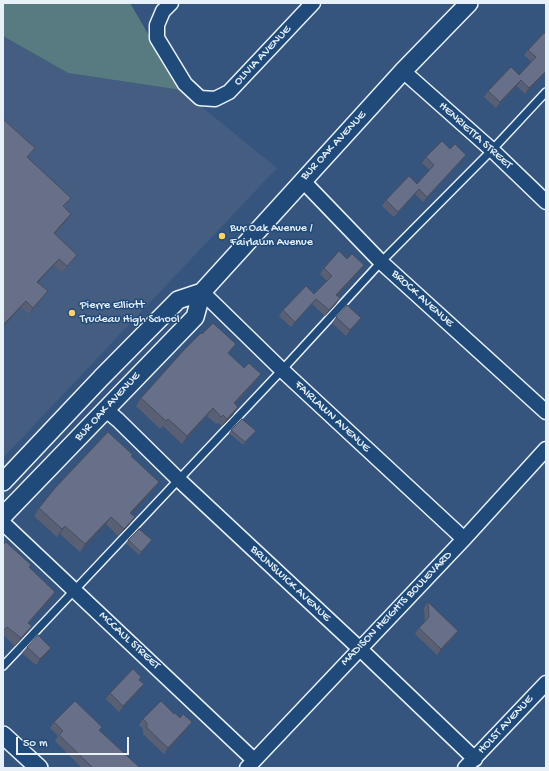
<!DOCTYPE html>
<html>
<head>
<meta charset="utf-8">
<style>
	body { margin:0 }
	#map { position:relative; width:549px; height:771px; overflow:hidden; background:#35557e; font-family:"Gochi Hand",sans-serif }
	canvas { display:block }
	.frame { position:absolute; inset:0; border:4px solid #e8f1f8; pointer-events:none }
	.scale { position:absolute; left:16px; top:737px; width:113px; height:18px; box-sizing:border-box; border:2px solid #e8f1f8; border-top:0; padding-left:5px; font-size:12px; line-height:14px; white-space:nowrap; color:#e8f1f8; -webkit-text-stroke:3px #1f4a7a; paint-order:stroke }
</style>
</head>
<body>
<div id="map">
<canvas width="549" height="771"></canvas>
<div class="frame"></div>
<div class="scale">50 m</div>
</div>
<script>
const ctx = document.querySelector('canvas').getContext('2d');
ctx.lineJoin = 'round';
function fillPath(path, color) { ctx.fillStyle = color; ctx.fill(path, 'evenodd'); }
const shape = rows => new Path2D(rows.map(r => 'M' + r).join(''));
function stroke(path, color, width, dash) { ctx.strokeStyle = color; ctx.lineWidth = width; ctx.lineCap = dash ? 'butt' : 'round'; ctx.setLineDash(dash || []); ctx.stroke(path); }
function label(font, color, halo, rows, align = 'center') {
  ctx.font = font + ' "Gochi Hand",sans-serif'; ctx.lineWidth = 3; ctx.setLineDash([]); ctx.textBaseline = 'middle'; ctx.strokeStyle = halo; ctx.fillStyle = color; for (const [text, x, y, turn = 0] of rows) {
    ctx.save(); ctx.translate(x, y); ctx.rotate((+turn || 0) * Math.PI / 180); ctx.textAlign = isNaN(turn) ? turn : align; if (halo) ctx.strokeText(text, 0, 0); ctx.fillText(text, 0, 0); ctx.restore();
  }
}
fillPath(shape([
	[3,36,68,73,181,90,277,168,3,458]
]), '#445d81');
fillPath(shape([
	[3,3,130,3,181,90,68,73,3,36]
]), '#577b80');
const service = shape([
	[3,666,282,370,381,262,492,150,546,92]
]);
const minor = shape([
	[171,3,163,11,157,25,157,38,185,84,200,98,215,99,229,92,313,3],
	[403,71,492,150,546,202],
	[303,181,381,262,546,412],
	[202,292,282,370,464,539],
	[106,410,118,420,178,479,359,648,475,759],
	[3,523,254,760],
	[247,768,464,539,546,449],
	[465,768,546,683]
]);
const tertiary = shape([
	[3,482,101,378,178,300,202,292],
	[3,516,195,317,202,292,403,71,469,3],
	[3,735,39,768]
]);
stroke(service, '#e8f1f8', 10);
stroke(minor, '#e8f1f8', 17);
stroke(tertiary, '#e8f1f8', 20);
stroke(service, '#1f4a7a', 7);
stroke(minor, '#1f4a7a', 14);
stroke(tertiary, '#1f4a7a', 17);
fillPath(shape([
	[546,35,546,72,525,94,517,86,496,108,484,97,488,91,519,75,532,62,524,55,528,50],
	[3,119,35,148,27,158,71,198,64,207,67,220,55,234,77,255,73,260,62,272,54,265,38,282,43,297,29,314,21,307],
	[426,157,462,160,423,202,415,194,394,217,382,206,386,200,417,184,430,170,422,163],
	[324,268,360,271,337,296,340,298,336,304,325,316,312,304,291,327,279,316,283,310,314,294,327,281,320,274],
	[336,317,361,318,357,324,346,336,332,323],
	[230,352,229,354,244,368,261,374,255,382,235,404,238,407,233,415,222,426,218,423,216,424,207,416,182,444,163,426,160,429,136,406,141,398],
	[231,430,256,431,243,445,229,433],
	[131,457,159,482,153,490,131,514,129,525,118,536,106,524,80,552,60,534,57,537,34,516,39,508],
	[128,540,152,540,139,555,126,543],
	[3,545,31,565,29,568,55,592,50,600,28,623,32,626,26,634,15,646,3,635],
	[428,602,454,637,437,655,415,634,419,628,425,622,424,608],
	[27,647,47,654,36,665,22,653],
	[141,677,139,680,144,684,140,690,119,712,106,699,110,693],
	[174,714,180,718,192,722,188,728,164,754,143,734,143,729,139,725,143,719],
	[54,722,102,727,99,730,140,768,82,768,55,741,58,736,50,728]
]), '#596075');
fillPath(shape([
	[546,71,546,72,525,94,529,88],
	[521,80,517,86,496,108,500,102],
	[466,155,462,160,423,202,427,197],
	[419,189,415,194,394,217,398,212],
	[71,214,67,220,50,239,54,233],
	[59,259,54,265,33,288,37,282],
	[364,265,360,271,332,301,336,295],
	[48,291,43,297,29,314,33,308],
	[340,298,336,304,325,316,329,310],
	[316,299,312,304,291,327,295,322],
	[26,301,21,307,3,327,3,325],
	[361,318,357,324,346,336,350,330],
	[236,344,230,352,222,360,228,353],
	[261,374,255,382,228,411,234,403],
	[238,407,233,415,222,426,227,419],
	[213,408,207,416,182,444,187,436],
	[159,482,153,490,125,521,130,513],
	[111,517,106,524,80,552,85,544],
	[135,517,129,525,118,536,124,529],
	[65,526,60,534,57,537,62,529],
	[55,592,50,600,22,630,28,623],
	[32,626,26,634,15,646,21,638],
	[458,631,454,637,437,655,441,649],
	[51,648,47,654,36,665,40,659],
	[144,684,140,690,119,712,123,706],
	[192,722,188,728,164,754,168,748]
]), '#484e5f');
const building = shape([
	[544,33,546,35,546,71,529,88,521,80,500,102,488,91,511,67,519,75,536,57,528,50,544,33],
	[3,119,35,148,27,157,71,198,63,206,71,214,54,233,77,255,67,266,59,259,37,282,48,291,33,308,26,301,3,325,3,119],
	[442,141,450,149,455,144,466,155,427,197,419,189,398,212,386,200,409,176,417,184,434,165,426,157,442,141],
	[339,251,347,259,352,254,364,265,336,295,340,298,329,310,316,299,295,322,283,310,306,286,314,294,332,276,324,268,339,251],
	[347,305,361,318,350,330,336,317,347,305],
	[213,323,236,344,228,353,244,368,249,363,261,374,234,403,238,407,227,419,223,415,221,417,213,408,187,436,168,419,166,421,141,398,183,351,201,333,202,334,213,323],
	[242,419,256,431,245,442,231,430,242,419],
	[108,432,133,455,131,456,159,482,130,513,135,517,124,529,111,517,85,544,65,526,62,529,39,508,55,488,108,432],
	[139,529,152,540,141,552,128,540,139,529],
	[6,542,31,565,29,567,55,592,28,623,32,626,21,638,7,627,3,631,3,545,6,542],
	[428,602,458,631,441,649,419,628,429,617,428,602],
	[38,635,51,648,40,659,27,647,38,635],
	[133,669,141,677,139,680,144,684,123,706,110,693,133,669],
	[75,701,102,727,99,730,140,768,93,768,59,735,63,731,54,722,75,701],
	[161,701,174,714,175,713,180,718,183,714,192,722,168,748,147,728,147,723,143,719,161,701]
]);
fillPath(building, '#677088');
stroke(building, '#484e5f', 1);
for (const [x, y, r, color] of [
	[222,236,4,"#ffd166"],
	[72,313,4,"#ffd166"]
]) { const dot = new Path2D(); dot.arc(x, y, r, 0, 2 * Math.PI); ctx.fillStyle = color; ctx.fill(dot); stroke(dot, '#1f4a7a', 1.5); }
label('12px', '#e8f1f8', '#1f4a7a', [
	["OLIVIA AVENUE",263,56,-47],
	["HENRIETTA STREET",475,136,42],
	["BUR OAK AVENUE",334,146,-47],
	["BROCK AVENUE",422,299,42],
	["BUR OAK AVENUE",108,407,-47],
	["FAIRLAWN AVENUE",332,417,43],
	["BRUNSWICK AVENUE",290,584,43],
	["MADISON HEIGHTS BOULEVARD",397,609,-46],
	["MCCAUL STREET",129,641,43],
	["HOLST AVENUE",506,725,-47]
]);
label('12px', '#e8f1f8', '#1f4a7a', [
	["Bur Oak Avenue /",230,229],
	["Fairlawn Avenue",230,243],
	["Pierre Elliott",80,306],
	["Trudeau High School",80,320]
], 'left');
</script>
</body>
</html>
